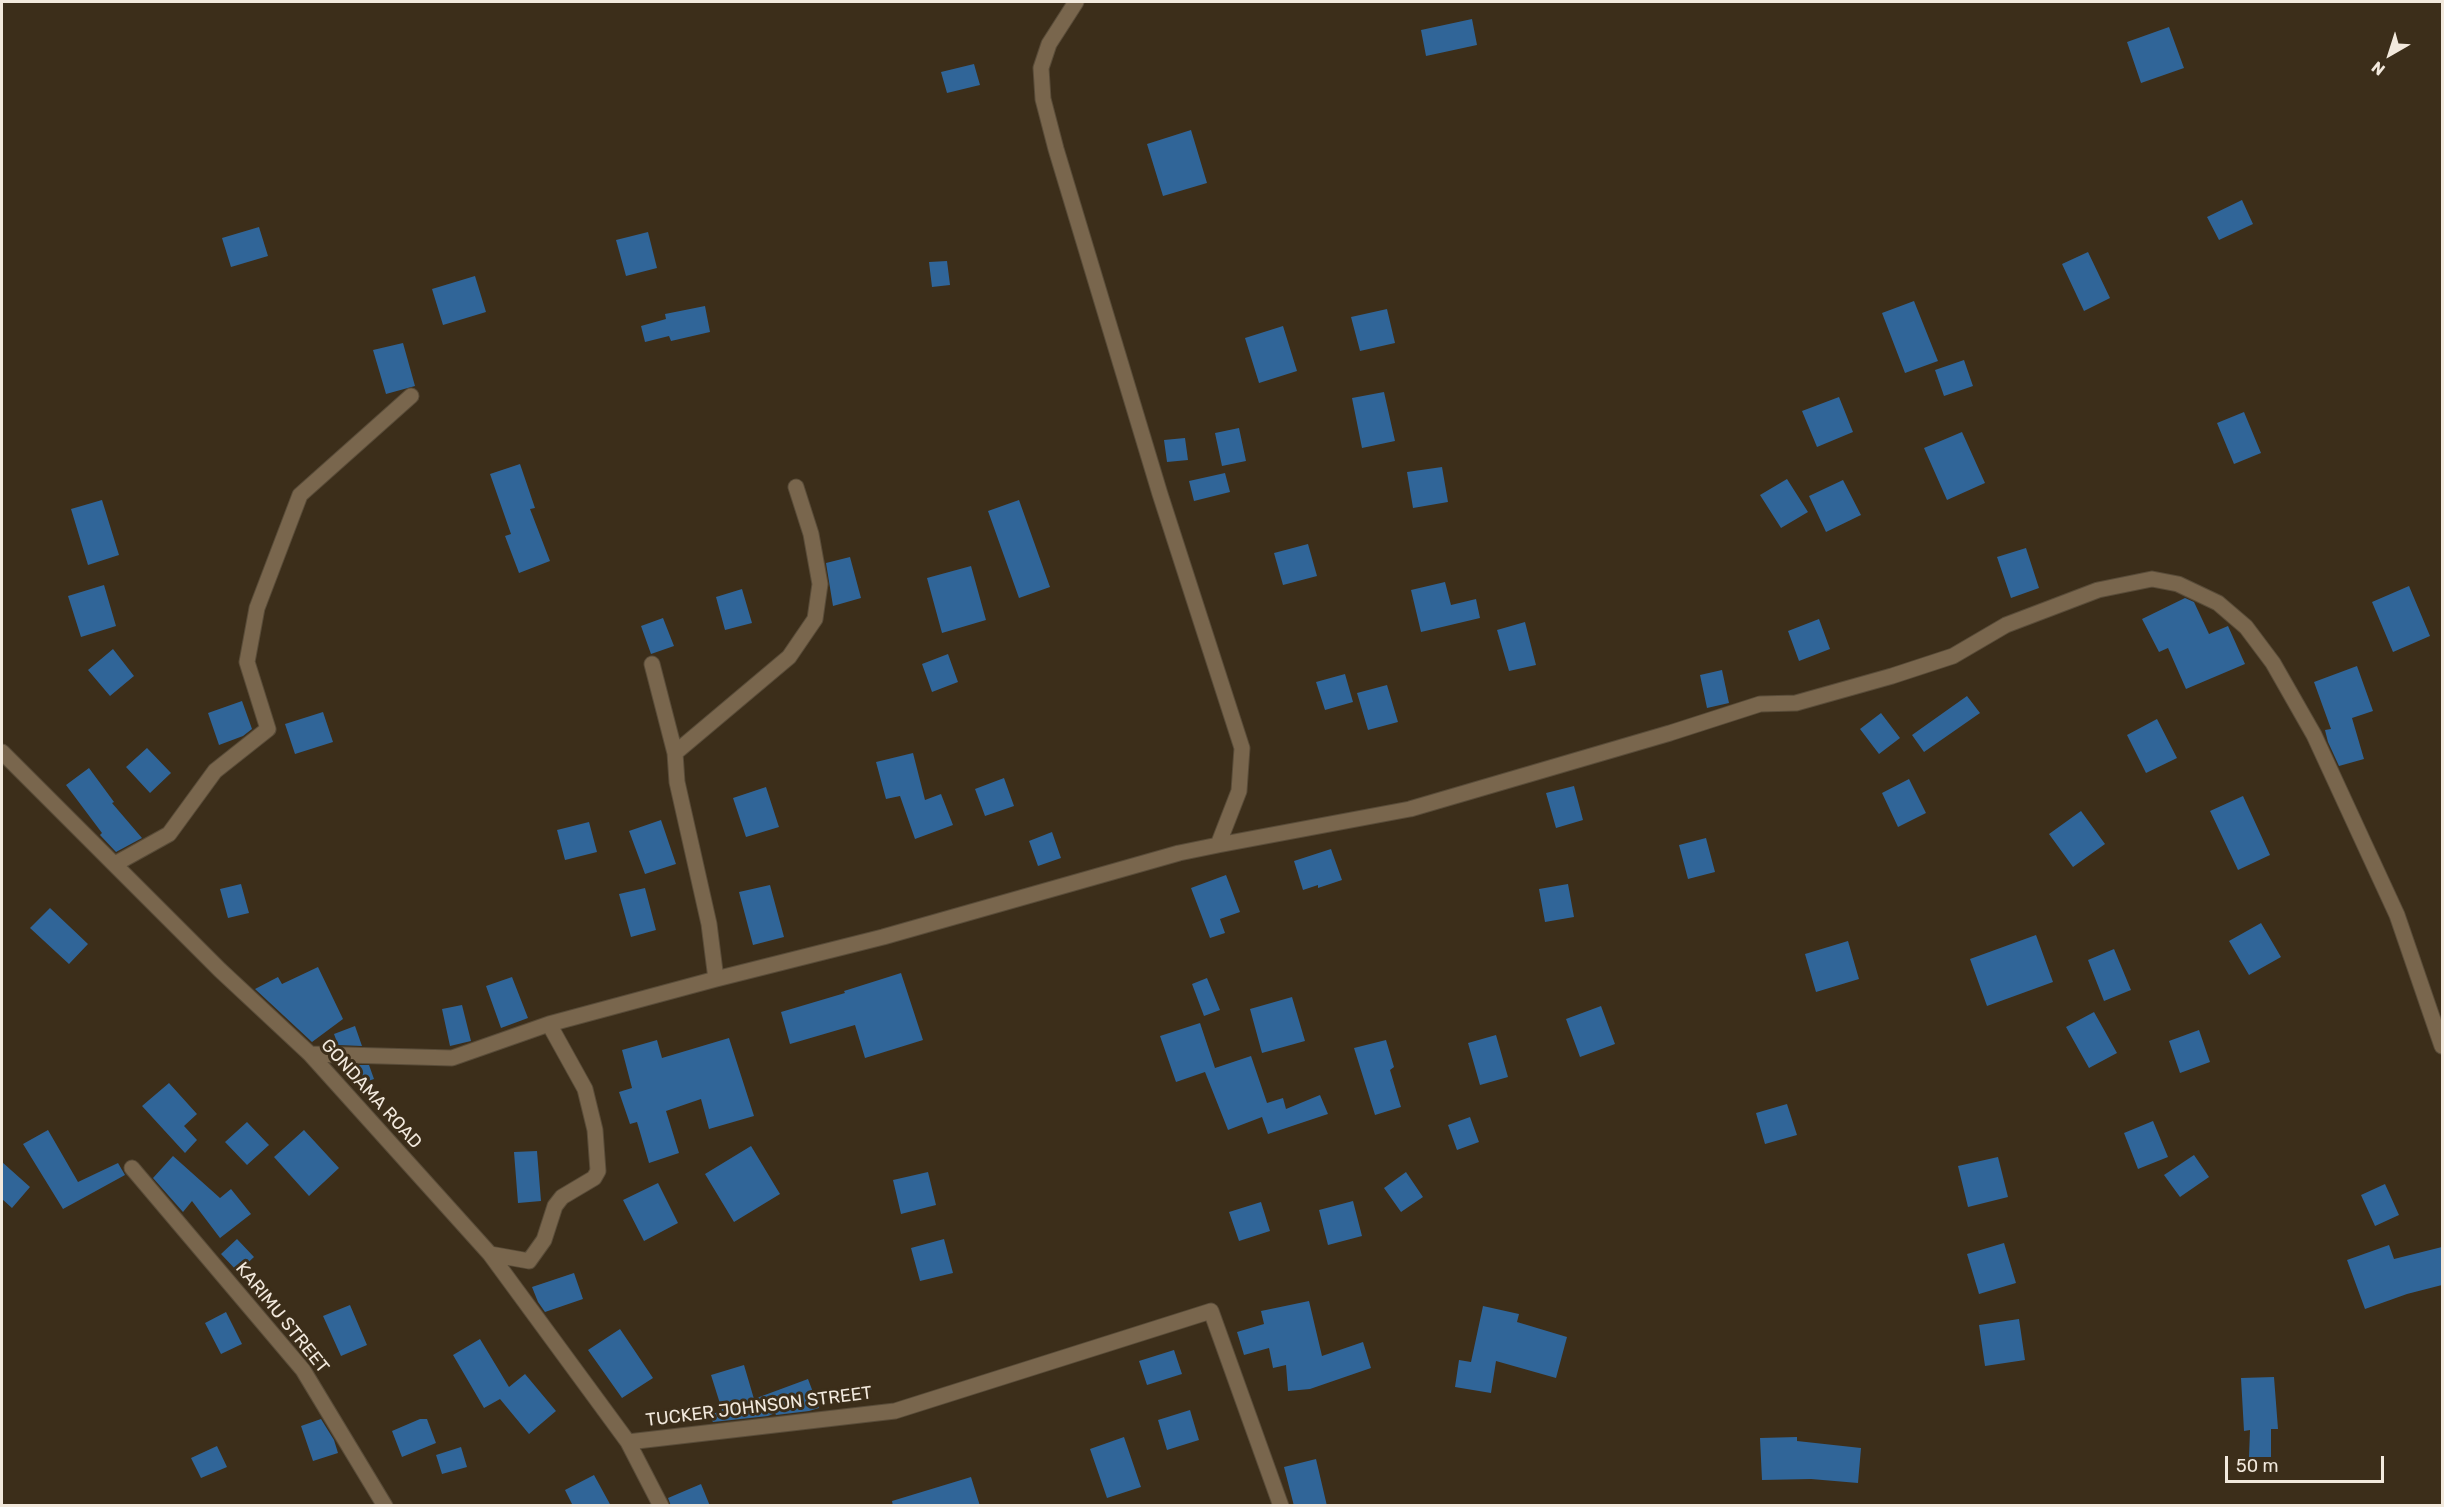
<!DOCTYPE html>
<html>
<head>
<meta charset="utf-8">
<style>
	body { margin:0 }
	#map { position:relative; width:2444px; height:1507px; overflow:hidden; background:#3c2e1a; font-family:Rubik,sans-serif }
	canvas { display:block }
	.frame { position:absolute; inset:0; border:3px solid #f2e9dd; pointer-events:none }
	.north { position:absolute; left:2360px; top:24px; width:60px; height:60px; -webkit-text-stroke:4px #3c2e1a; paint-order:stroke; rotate:219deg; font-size:16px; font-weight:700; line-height:24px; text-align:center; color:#f2e9dd }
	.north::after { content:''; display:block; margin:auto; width:21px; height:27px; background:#f2e9dd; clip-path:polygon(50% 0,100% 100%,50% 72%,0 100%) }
	.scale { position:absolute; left:2225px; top:1456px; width:159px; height:27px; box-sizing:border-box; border:3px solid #f2e9dd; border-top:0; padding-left:8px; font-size:18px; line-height:21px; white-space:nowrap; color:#f2e9dd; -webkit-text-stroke:4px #3c2e1a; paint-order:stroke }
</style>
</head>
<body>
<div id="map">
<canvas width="2444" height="1507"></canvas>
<div class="frame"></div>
<div class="north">N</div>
<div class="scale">50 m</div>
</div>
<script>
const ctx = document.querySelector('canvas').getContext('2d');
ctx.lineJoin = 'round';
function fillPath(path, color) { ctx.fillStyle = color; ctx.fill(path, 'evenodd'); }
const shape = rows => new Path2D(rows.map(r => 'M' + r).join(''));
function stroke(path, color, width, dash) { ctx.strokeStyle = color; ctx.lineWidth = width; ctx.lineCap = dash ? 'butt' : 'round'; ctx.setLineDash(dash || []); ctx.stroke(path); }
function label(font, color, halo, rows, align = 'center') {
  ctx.font = font + ' Rubik,sans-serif'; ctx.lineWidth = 6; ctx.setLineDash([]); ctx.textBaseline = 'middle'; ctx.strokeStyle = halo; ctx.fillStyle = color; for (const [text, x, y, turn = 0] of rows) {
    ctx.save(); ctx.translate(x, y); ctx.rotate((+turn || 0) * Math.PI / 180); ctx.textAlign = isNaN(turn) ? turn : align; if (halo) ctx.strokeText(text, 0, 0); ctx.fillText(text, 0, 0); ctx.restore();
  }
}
fillPath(shape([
	[1472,19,1477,45,1426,56,1421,30],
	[2169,27,2184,68,2141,83,2127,42],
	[974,64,980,85,947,93,941,72],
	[1191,130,1207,183,1163,196,1147,144],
	[2242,200,2253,224,2219,240,2207,217],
	[259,227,268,256,231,267,222,238],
	[648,232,657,268,626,276,616,240],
	[2088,252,2110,298,2084,311,2062,264],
	[947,261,950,285,932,287,929,262],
	[475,276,486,312,443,325,432,289],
	[1914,301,1938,361,1905,373,1882,313],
	[705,306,710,332,671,341,669,336,645,342,641,326,666,319,665,314],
	[1387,309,1395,343,1360,351,1351,317],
	[1283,326,1297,371,1259,383,1245,338],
	[403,343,415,386,386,394,373,350],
	[1964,360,1973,386,1944,396,1935,370],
	[1384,392,1395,441,1362,448,1352,398],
	[1839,397,1853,432,1817,447,1802,411],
	[2244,412,2261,453,2234,464,2217,423],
	[1239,428,1246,461,1222,466,1215,433],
	[1962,432,1985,483,1947,500,1924,448],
	[1185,438,1188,460,1167,462,1164,440],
	[520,464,535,508,530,509,550,561,519,573,505,536,511,534,490,474],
	[1442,467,1448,502,1413,508,1407,472],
	[1225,473,1230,492,1194,501,1189,481],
	[1787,479,1808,512,1781,528,1760,495],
	[1843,480,1861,515,1826,532,1809,496],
	[102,500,119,555,88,565,71,509],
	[1019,500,1050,587,1019,598,988,511],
	[1308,544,1317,576,1283,585,1274,553],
	[2026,548,2039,588,2011,598,1997,557],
	[850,557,861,598,833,606,826,563],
	[971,566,986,620,942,633,927,578],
	[1445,582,1451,605,1476,599,1480,618,1421,632,1411,590],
	[104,585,116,626,81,637,68,596],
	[2409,586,2430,636,2393,652,2372,602],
	[742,589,752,623,725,630,716,597],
	[2185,598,2194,602,2209,634,2228,626,2245,664,2186,689,2168,648,2159,652,2142,619],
	[663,618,674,646,651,654,641,626],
	[1819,619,1830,649,1799,661,1788,631],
	[1525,622,1536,665,1509,671,1497,630],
	[113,649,134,676,110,696,88,670],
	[948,654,958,682,932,692,922,664],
	[2357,666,2373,711,2352,718,2364,759,2339,766,2328,742,2325,730,2331,729,2314,682],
	[1722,670,1729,703,1707,708,1700,675],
	[1345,674,1353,702,1325,710,1316,682],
	[1387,685,1398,722,1368,730,1357,693],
	[1967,696,1980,713,1924,752,1912,735],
	[242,701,252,729,243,736,219,745,208,713],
	[323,712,333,742,295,754,285,724],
	[1881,713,1900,738,1879,754,1860,729],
	[2157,719,2177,758,2146,773,2127,735],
	[147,748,171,773,150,793,126,767],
	[913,753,925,800,941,794,953,825,915,839,900,796,886,799,876,762],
	[89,768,114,802,112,803,142,838,116,852,100,835,102,833,66,785],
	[1004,778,1014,806,985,816,975,789],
	[1909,779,1926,813,1898,827,1882,793],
	[1574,786,1583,820,1556,828,1546,793],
	[766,787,779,827,746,837,733,798],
	[2243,796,2270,855,2238,870,2210,811],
	[2081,811,2105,844,2073,867,2049,834],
	[661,820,676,864,645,874,629,831],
	[589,822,597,852,565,860,557,830],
	[1052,832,1061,858,1038,866,1029,841],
	[1706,838,1715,872,1688,879,1679,845],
	[1331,849,1342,880,1318,888,1318,885,1303,890,1294,861],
	[1226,875,1240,912,1220,919,1225,933,1210,938,1191,888],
	[241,884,249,913,228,918,220,889],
	[1568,884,1574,917,1545,922,1539,889],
	[770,885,784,937,753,945,739,892],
	[645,888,656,930,631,937,619,894],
	[50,908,88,944,69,964,30,928],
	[2261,923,2281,957,2249,975,2229,941],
	[2036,935,2053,982,1987,1006,1970,959],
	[1848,941,1859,979,1816,992,1805,954],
	[2114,949,2131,990,2104,1001,2088,960],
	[318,967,343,1019,312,1042,255,989,278,977,282,984],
	[901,973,923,1040,865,1058,855,1025,790,1044,781,1012,845,993,844,991],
	[512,977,528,1018,501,1028,486,986],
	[1207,978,1220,1010,1204,1016,1192,984],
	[1292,997,1305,1041,1262,1053,1250,1009],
	[462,1005,471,1041,450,1046,442,1009],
	[1601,1006,1615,1044,1580,1057,1566,1019],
	[2094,1012,2117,1053,2089,1068,2066,1027],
	[1200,1023,1215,1068,1251,1056,1267,1103,1283,1098,1286,1109,1320,1095,1328,1114,1268,1134,1262,1117,1228,1130,1205,1072,1176,1082,1160,1036],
	[355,1026,362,1046,338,1045,334,1034],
	[2199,1030,2210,1062,2180,1073,2169,1041],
	[1496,1035,1508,1077,1480,1085,1468,1043],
	[729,1038,754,1116,709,1129,701,1099,666,1111,679,1153,649,1163,637,1122,630,1124,619,1092,632,1088,622,1050,657,1040,662,1058],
	[1386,1040,1394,1067,1390,1070,1401,1107,1375,1115,1354,1048],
	[345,1065,369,1065,374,1079,353,1086],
	[169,1083,197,1114,184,1126,197,1140,185,1153,142,1106],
	[1787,1104,1797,1135,1765,1144,1756,1113],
	[1470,1117,1479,1142,1457,1150,1448,1125],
	[2153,1121,2168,1157,2138,1169,2124,1133],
	[247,1122,269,1145,247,1165,225,1142],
	[48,1130,78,1182,118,1163,125,1175,63,1209,23,1144],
	[304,1130,339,1168,309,1196,274,1157],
	[751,1146,780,1194,734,1222,705,1174],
	[537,1151,541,1201,518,1203,514,1152],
	[2194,1155,2209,1177,2180,1197,2164,1175],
	[173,1156,220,1198,231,1189,251,1214,220,1238,192,1201,183,1212,153,1178],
	[1998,1157,2008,1197,1968,1207,1958,1166],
	[2,1162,30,1187,12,1208,2,1199],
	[928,1172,936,1205,901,1214,893,1180],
	[1406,1172,1423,1197,1401,1212,1384,1188],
	[658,1183,678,1223,644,1241,623,1200],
	[2385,1184,2399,1215,2375,1226,2361,1195],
	[1353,1201,1362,1236,1328,1245,1319,1210],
	[1261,1202,1270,1231,1239,1241,1229,1212],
	[237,1239,254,1257,238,1272,221,1254],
	[944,1239,953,1273,920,1281,911,1248],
	[2004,1243,2016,1283,1979,1294,1967,1254],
	[2389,1245,2394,1259,2442,1247,2442,1285,2407,1294,2365,1309,2347,1260],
	[574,1273,583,1299,545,1312,538,1302,532,1287],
	[1309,1301,1322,1356,1363,1342,1371,1368,1310,1389,1288,1391,1286,1365,1273,1368,1269,1348,1244,1355,1237,1332,1264,1324,1261,1311],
	[350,1305,367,1345,341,1356,323,1316],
	[1483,1306,1519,1314,1517,1322,1567,1337,1556,1378,1496,1361,1491,1393,1455,1387,1459,1360,1471,1362],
	[226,1312,242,1344,221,1354,205,1323],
	[2019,1319,2025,1360,1985,1366,1979,1325],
	[620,1329,653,1378,622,1398,588,1350],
	[480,1339,509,1387,525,1374,556,1411,529,1434,500,1399,484,1408,453,1355],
	[1174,1350,1182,1374,1147,1385,1139,1361],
	[744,1365,754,1399,808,1379,819,1408,809,1411,776,1415,775,1413,768,1416,713,1422,709,1416,722,1410,711,1375],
	[2274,1377,2278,1429,2271,1429,2271,1457,2249,1457,2250,1430,2244,1431,2241,1378],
	[1190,1410,1199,1440,1167,1450,1158,1420],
	[321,1419,334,1440,338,1453,313,1461,301,1426],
	[420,1419,427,1419,436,1443,402,1457,392,1431],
	[1124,1437,1141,1487,1107,1498,1090,1449],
	[1797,1437,1797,1441,1861,1448,1858,1483,1811,1479,1762,1480,1760,1438],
	[217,1446,227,1467,201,1478,191,1458],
	[461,1447,467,1467,442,1474,436,1455],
	[1316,1459,1327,1506,1294,1506,1284,1467],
	[594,1475,611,1506,573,1506,565,1490],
	[971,1477,980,1506,893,1506,892,1501],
	[701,1484,710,1506,671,1506,668,1498]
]), '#306598');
const minor = shape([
	[652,664,675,753,677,782,709,924,716,979],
	[2,752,220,970,310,1054,490,1254,628,1442,661,1506],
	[675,753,789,657,815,619,820,584,811,534,796,487],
	[1218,845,1410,809,1670,733,1760,704,1796,703,1892,676,1953,656,2006,625,2098,590,2152,579,2178,584,2218,603,2246,627,2273,663,2314,735,2397,915,2442,1046],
	[115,864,169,834,215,771,268,729,247,662,257,608,300,495,411,396],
	[310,1054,452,1058,549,1024,716,979,883,937,1179,853,1218,845,1239,791,1242,748,1160,494,1056,149,1043,99,1041,68,1049,44,1076,2],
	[132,1168,303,1370,385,1506],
	[490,1254,529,1261,544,1240,555,1206,562,1197,594,1178,598,1171,595,1130,585,1089,549,1024],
	[628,1442,895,1411,1211,1311,1281,1506]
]);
stroke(minor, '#594c39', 17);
stroke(minor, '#79664d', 15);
label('18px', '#f2e9dd', '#3c2e1a', [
	["GONDAMA ROAD",371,1094,48],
	["KARIMU STREET",282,1318,51],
	["TUCKER JOHNSON STREET",759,1407,-7]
]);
</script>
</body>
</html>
